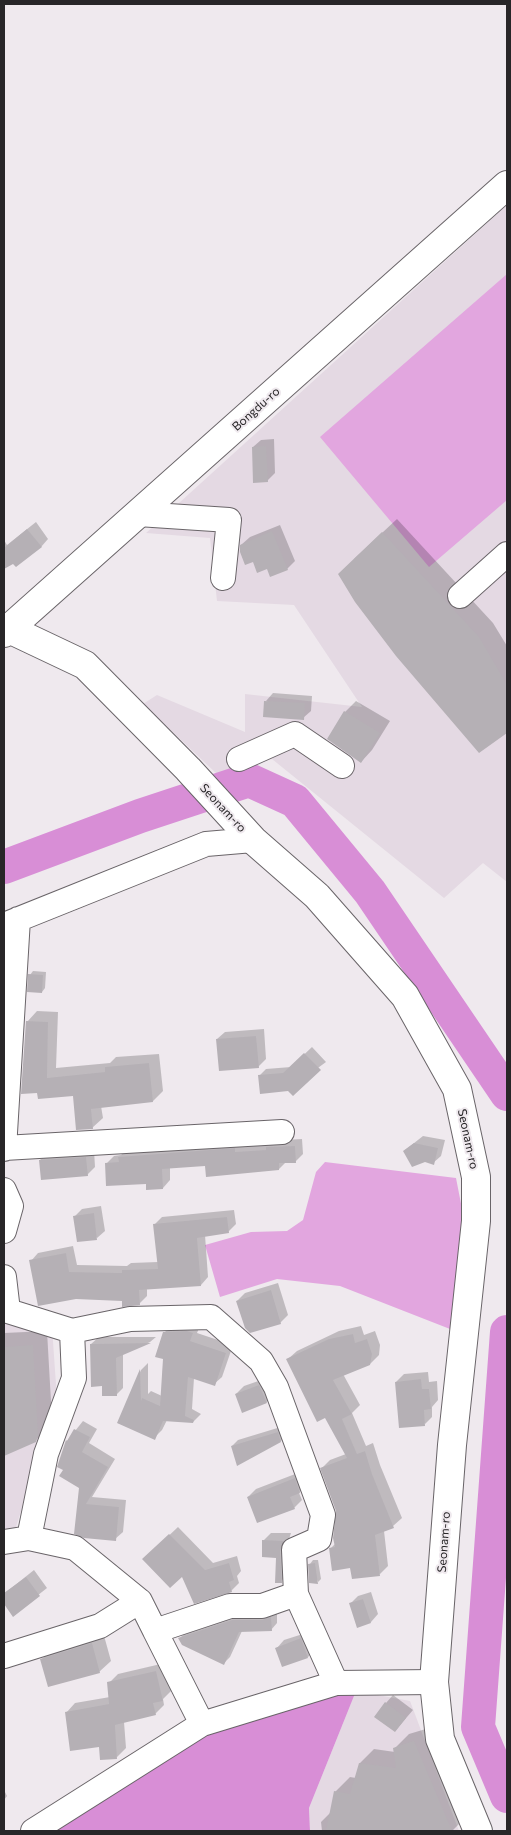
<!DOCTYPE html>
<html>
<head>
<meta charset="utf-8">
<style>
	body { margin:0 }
	#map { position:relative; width:511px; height:1835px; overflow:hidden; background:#efe9ee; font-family:Commissioner,sans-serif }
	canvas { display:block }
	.frame { position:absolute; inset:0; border:5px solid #282628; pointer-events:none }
</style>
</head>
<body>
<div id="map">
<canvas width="511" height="1835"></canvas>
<div class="frame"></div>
</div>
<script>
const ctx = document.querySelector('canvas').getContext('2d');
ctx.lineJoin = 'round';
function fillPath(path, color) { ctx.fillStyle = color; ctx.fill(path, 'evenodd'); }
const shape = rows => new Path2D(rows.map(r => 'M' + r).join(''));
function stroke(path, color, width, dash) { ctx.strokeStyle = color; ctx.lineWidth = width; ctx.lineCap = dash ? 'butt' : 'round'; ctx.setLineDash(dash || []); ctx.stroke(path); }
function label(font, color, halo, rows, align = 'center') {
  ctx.font = font + ' Commissioner,sans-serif'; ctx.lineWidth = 4; ctx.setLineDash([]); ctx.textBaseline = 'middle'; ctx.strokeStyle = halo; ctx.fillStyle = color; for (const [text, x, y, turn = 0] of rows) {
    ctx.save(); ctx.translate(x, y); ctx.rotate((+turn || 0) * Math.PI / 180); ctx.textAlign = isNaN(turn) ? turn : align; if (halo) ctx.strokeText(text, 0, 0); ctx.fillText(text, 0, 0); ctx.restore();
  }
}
fillPath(shape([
	[507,205,507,882,483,863,444,898,272,759,217,774,143,704,157,695,245,732,245,694,362,707,294,605,217,601,210,538,146,533],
	[4,1315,8,1324,52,1327,57,1399,14,1533,4,1535],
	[356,1691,410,1701,459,1831,310,1831,309,1808]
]), '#e4d9e3');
fillPath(shape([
	[507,274,507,500,429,567,320,437],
	[325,1162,456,1178,464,1219,450,1329,340,1286,277,1279,220,1297,205,1245,251,1232,287,1231,303,1220,316,1172]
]), '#e2a6df');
fillPath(shape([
	[356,1691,309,1808,310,1831,42,1831,201,1732,312,1697]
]), '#d88ed6');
fillPath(shape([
	[274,439,275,473,267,481,253,447,261,440],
	[397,519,493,623,507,646,507,731,479,752,354,559],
	[36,522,48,539,41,547,4,568,4,540,7,545],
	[280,525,295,561,287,569,267,567,253,561,241,545,250,537],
	[273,693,312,696,311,711,303,718,266,701],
	[356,701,390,721,372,750,361,762,345,712],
	[33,971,46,972,45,988,42,992,30,975],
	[37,1011,58,1012,56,1068,110,1063,116,1057,159,1054,163,1091,153,1101,101,1106,103,1118,92,1128,74,1094,39,1098,27,1022],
	[264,1029,266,1059,258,1067,217,1039,225,1032],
	[312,1047,326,1062,288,1090,259,1076,266,1069,291,1067],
	[423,1136,445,1140,441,1156,433,1163,404,1151],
	[302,1139,303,1154,295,1162,286,1162,279,1169,206,1165,170,1167,170,1180,163,1188,106,1164,114,1156,121,1155,127,1149],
	[94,1150,95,1167,87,1175,40,1160,48,1152],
	[101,1206,105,1231,97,1238,75,1216,82,1209],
	[234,1210,236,1224,228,1232,205,1235,208,1277,201,1285,147,1288,147,1296,139,1304,31,1261,38,1253,73,1246,77,1265,127,1266,131,1263,158,1262,154,1225,162,1217],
	[278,1283,288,1315,280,1323,237,1301,245,1293],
	[172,1325,200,1326,197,1333,233,1345,222,1377,214,1384,194,1378,192,1409,201,1414,193,1422,167,1420,162,1430,154,1438,118,1423,141,1370,148,1363,148,1394,151,1391,162,1396,164,1333],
	[361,1326,364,1335,375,1331,380,1345,379,1355,370,1364,343,1374,360,1405,352,1413,366,1446,373,1443,380,1465,402,1518,393,1526,384,1531,388,1566,380,1574,351,1567,331,1548,335,1544,337,1511,322,1468,330,1460,346,1454,325,1416,288,1359,297,1351,339,1331],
	[47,1331,52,1419,50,1426,35,1441,11,1451,4,1452,4,1333],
	[99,1337,156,1337,150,1342,123,1354,123,1388,116,1395,103,1385,91,1344],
	[428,1372,429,1382,437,1381,438,1400,432,1407,432,1417,425,1424,396,1382,404,1374],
	[267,1378,274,1394,267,1402,236,1394,244,1386],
	[83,1421,97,1429,89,1443,115,1459,92,1497,126,1500,123,1532,115,1539,85,1537,80,1487,65,1469,67,1441],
	[284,1426,287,1434,281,1441,238,1464,232,1446,238,1440],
	[303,1471,307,1484,299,1493,302,1500,294,1508,248,1497,256,1489],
	[178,1527,213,1563,237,1556,241,1571,237,1576,239,1583,231,1591,144,1559],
	[271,1533,291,1533,288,1542,289,1574,281,1581,277,1557,263,1541],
	[313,1560,318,1560,321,1579,318,1582,310,1564],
	[34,1570,47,1588,13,1615,4,1602,4,1594],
	[371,1592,378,1614,371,1622,358,1626,350,1604,358,1596],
	[277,1612,277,1623,271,1630,242,1631,230,1657,224,1663,180,1638,186,1632,240,1614],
	[103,1632,111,1661,99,1672,42,1659,53,1648],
	[309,1632,316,1649,308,1657,283,1666,277,1648,284,1640],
	[165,1663,172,1690,163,1699,164,1705,155,1714,124,1722,126,1748,117,1757,100,1745,66,1713,75,1703,110,1697,109,1683,118,1674],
	[393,1695,413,1710,395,1731,386,1703],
	[429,1728,466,1817,452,1831,322,1831,321,1822,331,1812,335,1792,350,1777,356,1778,360,1763,374,1749,395,1752,394,1749,409,1734],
	[4,1790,7,1796,4,1800]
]), '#0003');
stroke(shape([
	[4,867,140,816,249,780,295,801,370,892,507,1094],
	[507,1332,478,1727,507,1796]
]), '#d88ed6', 34);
fillPath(shape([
	[266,446,268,482,253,483,252,447],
	[27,529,42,547,16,567,13,564,4,569,4,548],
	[272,531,288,570,270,577,267,569,257,573,253,562,245,565,240,552,240,545],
	[382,532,479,637,507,685,507,733,479,753,396,656,355,602,338,574],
	[264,701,305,703,304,720,263,717],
	[344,711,380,733,361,763,327,739],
	[28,974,43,975,42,993,27,992],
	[26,1021,48,1022,47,1078,105,1072,105,1067,149,1063,153,1102,91,1109,93,1129,76,1130,73,1096,38,1099,37,1093,21,1094],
	[256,1036,259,1068,219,1071,216,1039],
	[304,1053,321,1070,293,1096,288,1091,260,1094,258,1075,283,1073],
	[414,1143,438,1148,434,1165,425,1162,412,1167,403,1151],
	[295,1146,296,1163,279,1163,279,1170,206,1177,205,1166,162,1169,163,1189,146,1190,146,1184,106,1186,105,1163,119,1162,118,1157,235,1148,235,1152,266,1150,266,1147],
	[86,1157,88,1176,41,1180,39,1160],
	[94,1213,97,1240,77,1242,73,1216],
	[227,1217,229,1233,197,1238,201,1286,139,1290,140,1305,122,1307,122,1301,76,1299,38,1306,29,1260,66,1253,69,1272,122,1273,122,1270,158,1269,153,1224],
	[271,1290,281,1324,250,1333,245,1328,236,1301],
	[187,1331,193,1333,190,1341,226,1353,215,1386,188,1377,185,1416,194,1420,193,1423,163,1421,155,1440,117,1423,140,1369,141,1401,142,1398,160,1406,163,1359,155,1357,163,1332],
	[353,1334,355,1343,367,1339,372,1354,370,1365,333,1380,352,1414,342,1419,357,1454,365,1451,372,1474,394,1528,375,1535,380,1576,352,1579,350,1568,332,1571,329,1548,335,1547,333,1538,336,1511,320,1468,347,1458,325,1418,317,1422,286,1359,329,1339],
	[151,1343,116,1358,117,1396,102,1396,102,1386,91,1387,90,1344],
	[33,1345,38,1435,36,1442,4,1456,4,1347],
	[421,1379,422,1389,429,1389,431,1409,424,1410,425,1426,399,1428,395,1382],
	[259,1385,267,1403,242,1413,235,1394],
	[74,1429,90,1437,82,1452,108,1467,86,1504,119,1507,116,1541,84,1538,74,1534,79,1488,59,1476,63,1470,57,1467,66,1440,67,1441],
	[278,1432,281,1442,237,1466,231,1446],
	[295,1478,300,1493,290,1497,295,1509,257,1523,247,1497],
	[169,1534,205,1570,229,1563,234,1580,229,1582,232,1592,194,1604,182,1577,170,1588,142,1559],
	[262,1540,285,1541,280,1551,282,1583,275,1583,276,1558,262,1557],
	[315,1563,318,1584,309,1583,308,1564],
	[26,1577,40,1596,13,1617,4,1604,4,1593],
	[363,1599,371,1623,357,1628,349,1603],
	[271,1617,272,1631,239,1632,224,1665,182,1645,178,1638,232,1620,262,1620],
	[301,1638,308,1658,282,1667,275,1648],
	[92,1643,100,1673,48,1687,40,1659],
	[156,1671,163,1701,153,1703,156,1715,115,1725,117,1759,100,1760,99,1747,70,1751,65,1712,109,1704,107,1682],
	[385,1702,406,1718,395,1732,374,1717],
	[414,1741,452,1831,326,1831,334,1791,350,1794,359,1763,396,1768,393,1748]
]), '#b5b0b5');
const minor = shape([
	[138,514,229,520,223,578],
	[460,596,507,554],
	[239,759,295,734,342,766],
	[4,925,206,844,253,840],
	[4,1148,282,1132],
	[4,1149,18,919],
	[4,1190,11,1206,4,1231],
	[4,1277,8,1311,72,1331,74,1378,46,1454,29,1538,4,1542],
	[72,1331,130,1319,211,1317,261,1361,276,1387,323,1515,319,1539,294,1550,296,1594],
	[140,1601,155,1631,230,1606,262,1606,296,1594,336,1683,434,1682],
	[155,1631,202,1724],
	[4,1656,100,1626,140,1601,75,1548,29,1538],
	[33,1831,202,1724,336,1683]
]);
const major = shape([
	[9,629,85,665,188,769,253,840,317,896,405,996,457,1089,476,1177,476,1221,452,1445,434,1682,440,1739,478,1831],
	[4,633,507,185]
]);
stroke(minor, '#696468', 26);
stroke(major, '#696468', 30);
stroke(minor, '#fff', 24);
stroke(major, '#fff', 28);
label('12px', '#282628', '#efe9ee', [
	["Bongdu-ro",256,409,-42],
	["Seonam-ro",223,808,47],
	["Seonam-ro",468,1139,78],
	["Seonam-ro",444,1542,-86]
]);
</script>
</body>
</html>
